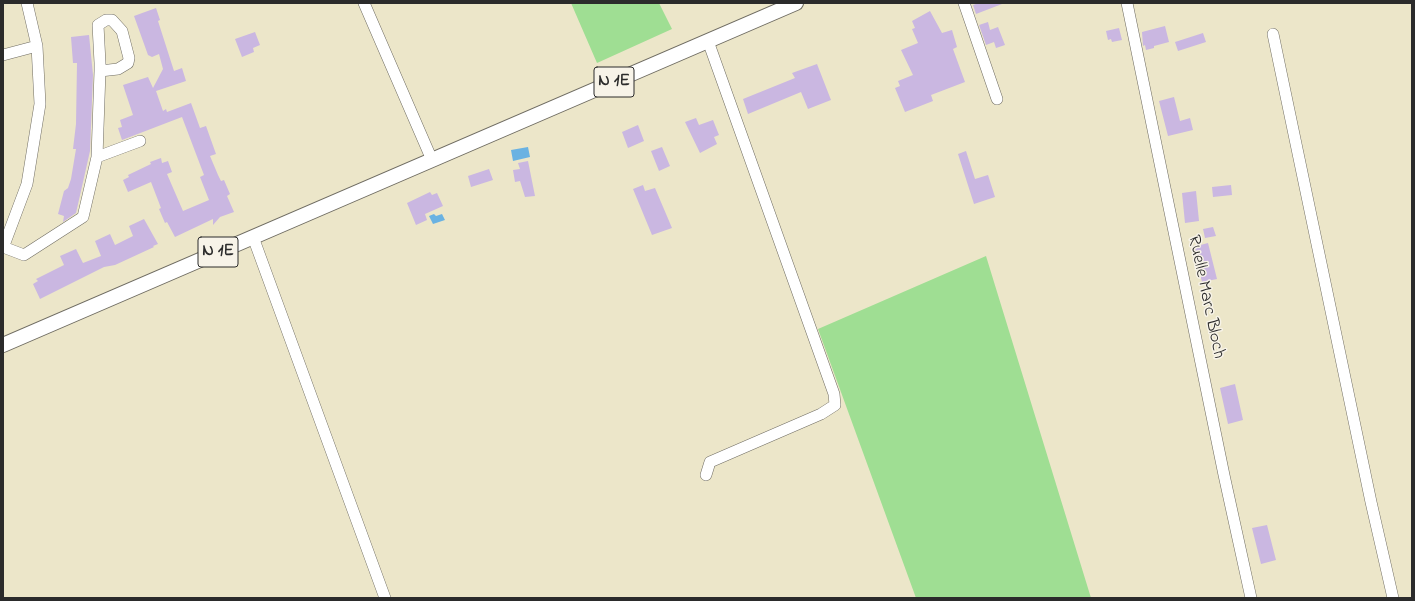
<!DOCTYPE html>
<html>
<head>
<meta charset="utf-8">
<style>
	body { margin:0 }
	#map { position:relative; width:1415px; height:601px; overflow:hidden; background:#ece6c9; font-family:"Indie Flower",sans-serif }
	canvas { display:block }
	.frame { position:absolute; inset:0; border:4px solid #2b2b2b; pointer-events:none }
</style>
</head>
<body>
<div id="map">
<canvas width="1415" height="601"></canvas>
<div class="frame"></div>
</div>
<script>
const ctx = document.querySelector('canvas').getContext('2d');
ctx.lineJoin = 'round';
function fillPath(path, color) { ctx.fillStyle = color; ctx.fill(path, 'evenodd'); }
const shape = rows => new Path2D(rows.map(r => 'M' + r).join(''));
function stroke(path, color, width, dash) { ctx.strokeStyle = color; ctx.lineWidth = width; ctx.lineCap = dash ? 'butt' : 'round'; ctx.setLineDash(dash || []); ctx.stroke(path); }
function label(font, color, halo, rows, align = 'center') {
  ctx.font = font + ' "Indie Flower",sans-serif'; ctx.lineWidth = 3; ctx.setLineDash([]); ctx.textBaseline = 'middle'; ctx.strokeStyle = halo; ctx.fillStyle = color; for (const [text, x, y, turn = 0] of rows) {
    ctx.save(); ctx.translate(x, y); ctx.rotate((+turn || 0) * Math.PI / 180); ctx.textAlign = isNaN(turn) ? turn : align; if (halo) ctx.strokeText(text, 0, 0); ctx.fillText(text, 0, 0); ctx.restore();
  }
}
fillPath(shape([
	[571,3,659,3,672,29,597,63],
	[986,256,1091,598,916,598,818,329]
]), '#9fde93');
fillPath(shape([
	[528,147,530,157,513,161,511,150],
	[434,214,436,216,442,214,445,220,433,224,429,216]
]), '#6ab2e2');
fillPath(shape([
	[979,3,1002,3,1002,4,976,14,973,5],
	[156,8,160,20,158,21,174,71,182,68,186,81,156,91,163,111,166,109,167,112,191,103,200,128,206,126,216,154,210,156,218,175,221,181,224,180,230,194,227,196,234,212,220,217,213,225,213,219,175,237,167,222,165,223,159,209,161,208,151,182,128,192,123,180,129,177,128,175,151,164,150,162,161,158,162,163,168,161,172,172,167,174,183,211,209,200,200,177,204,175,182,117,122,140,118,128,122,127,120,120,133,115,123,85,148,77,153,88,163,69,159,54,152,57,148,55,134,16],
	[930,11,942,33,952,30,957,47,953,49,965,82,931,95,933,101,905,112,895,88,900,86,898,81,913,75,901,50,918,43,912,29,915,28,912,21],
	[988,22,990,30,998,27,1005,45,996,48,994,42,986,45,979,25],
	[1165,26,1169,42,1154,46,1154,48,1146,50,1145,45,1143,46,1142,32],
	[1119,28,1122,40,1112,42,1111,39,1108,40,1106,31],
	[255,32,260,45,253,48,254,52,242,57,235,39],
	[1203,33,1206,42,1178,51,1175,42],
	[89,35,93,75,90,151,76,213,63,222,64,216,58,214,64,191,68,188,71,179,76,149,73,149,76,124,77,63,73,63,71,37],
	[817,64,831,100,808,109,801,92,748,114,743,99,795,78,792,73],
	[1174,97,1180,121,1190,118,1193,130,1168,136,1159,101],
	[696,118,699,125,713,120,719,135,714,137,717,144,700,153,685,122],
	[638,125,644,141,628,148,622,132],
	[662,147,670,166,659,171,651,151],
	[966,151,975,179,988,175,995,197,974,204,958,154],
	[528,161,535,196,525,197,520,181,515,182,513,170,520,169,518,163],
	[489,169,493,180,471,187,468,176],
	[643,185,645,191,655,188,672,228,652,235,633,189],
	[1231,185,1232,195,1213,197,1212,187],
	[1196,191,1199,221,1185,223,1182,193],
	[430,192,432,195,437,193,443,206,425,214,427,220,416,225,407,203],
	[144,219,158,244,153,246,154,247,115,265,104,267,40,299,33,284,38,281,36,279,64,265,60,256,76,249,83,263,101,256,95,241,110,234,115,245,133,236,129,226],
	[1213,227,1216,236,1205,238,1203,229],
	[1208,243,1217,279,1202,282,1193,247],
	[1235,384,1243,420,1228,424,1220,388],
	[1267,525,1276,560,1261,564,1252,528]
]), '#cab7e1');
const minor = shape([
	[364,3,432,160],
	[964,3,997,99],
	[1127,3,1224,475,1251,598],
	[1273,34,1371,502,1393,598],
	[3,55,37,46],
	[97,157,140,141],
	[253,237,385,598],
	[3,247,24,255,83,217,97,157,98,128,100,71,100,63,98,25,106,20,112,20,122,31,129,58,128,63,118,69,100,71],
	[3,248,27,184,40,104,37,46,27,3],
	[706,475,710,462,821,414,835,405,834,394,708,41]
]);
const major = shape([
	[3,345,796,3]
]);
stroke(minor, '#6f6c62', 12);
stroke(major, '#6f6c62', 16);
stroke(minor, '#fff', 11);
stroke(major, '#fff', 14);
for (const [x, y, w] of [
	[614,82,40],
	[218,252,40]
]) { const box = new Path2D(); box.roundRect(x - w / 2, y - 15, w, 30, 3); ctx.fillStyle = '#f7f3e8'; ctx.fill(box); stroke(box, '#2b2b2b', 1); }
label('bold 17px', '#2b2b2b', null, [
	["N 1E",614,82],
	["N 1E",218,252]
]);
label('18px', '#2b2b2b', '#f7f3e8', [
	["Ruelle Marc Bloch",1205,297,78]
]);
</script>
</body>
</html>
